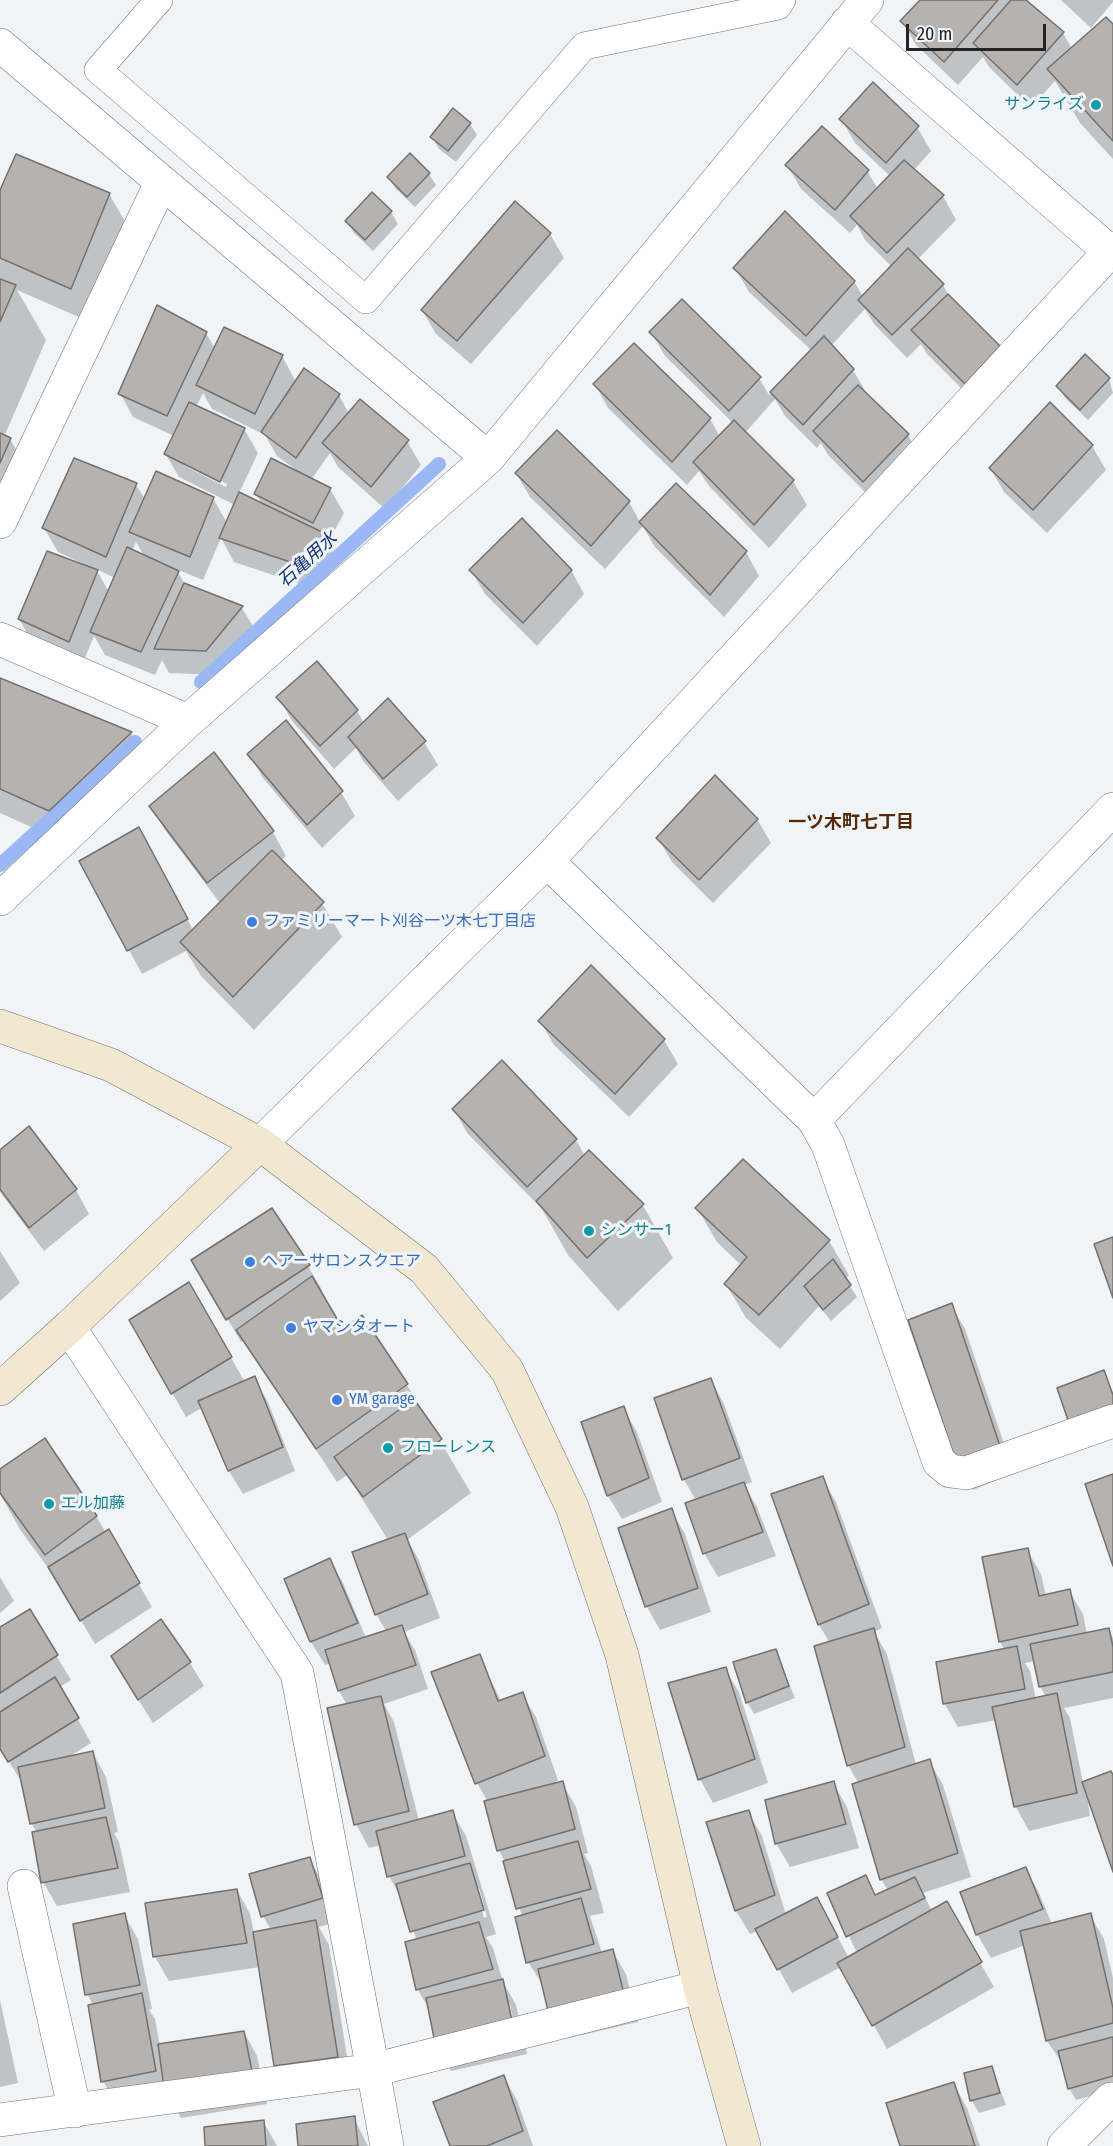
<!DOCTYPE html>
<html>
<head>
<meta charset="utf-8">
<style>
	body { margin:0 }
	#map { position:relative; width:1113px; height:2146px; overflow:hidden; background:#f1f4f7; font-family:"Fira Sans Condensed",sans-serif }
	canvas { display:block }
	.scale { position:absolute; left:906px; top:24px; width:140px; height:27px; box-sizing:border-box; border:3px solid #222324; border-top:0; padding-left:8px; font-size:18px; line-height:21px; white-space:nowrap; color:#222324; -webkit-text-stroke:4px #f1f4f7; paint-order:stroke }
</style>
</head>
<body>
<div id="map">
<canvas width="1113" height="2146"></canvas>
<div class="scale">20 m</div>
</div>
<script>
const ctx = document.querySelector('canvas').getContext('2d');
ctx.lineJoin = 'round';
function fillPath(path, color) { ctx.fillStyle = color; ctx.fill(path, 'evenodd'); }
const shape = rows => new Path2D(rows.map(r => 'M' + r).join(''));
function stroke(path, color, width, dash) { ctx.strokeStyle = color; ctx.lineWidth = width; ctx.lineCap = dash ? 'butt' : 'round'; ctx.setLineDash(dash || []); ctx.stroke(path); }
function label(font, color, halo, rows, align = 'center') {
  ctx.font = font + ' "Fira Sans Condensed","Noto Sans JP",sans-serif'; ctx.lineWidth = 6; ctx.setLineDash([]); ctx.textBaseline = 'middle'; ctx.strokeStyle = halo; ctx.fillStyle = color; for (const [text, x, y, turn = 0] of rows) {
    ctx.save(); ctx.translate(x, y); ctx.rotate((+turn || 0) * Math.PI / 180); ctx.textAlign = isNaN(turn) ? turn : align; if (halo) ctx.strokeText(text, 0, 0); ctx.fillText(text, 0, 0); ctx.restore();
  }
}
fillPath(shape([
	[922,0,1024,0,1063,33,1072,49,1113,26,1113,159,1080,123,1055,81,1031,108,989,67,983,57,958,85,916,45,902,21],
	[1061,0,1113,0,1113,2,1091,28],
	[841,119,917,127,931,151,914,170,943,196,956,220,917,260,943,285,951,300,999,347,1013,371,980,407,927,354,921,344,907,358,874,324,865,309,831,346,853,370,867,394,908,435,922,459,878,505,828,455,821,443,817,448,785,416,775,399,745,433,793,481,807,505,769,548,709,486,699,471,687,485,608,408,595,384,710,419,720,437,733,423,665,356,651,332,759,378,769,395,812,351,749,292,735,268,854,281,863,297,892,267,865,240,857,225,850,233,801,189,787,165,867,171,878,189,890,176,855,143],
	[470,124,477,135,456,162,439,149,432,137],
	[429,174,436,185,415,207,396,189,389,178],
	[0,194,109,194,129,228,90,322,17,290,46,340,4,437,10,439,24,463,0,502],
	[391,212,398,224,373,251,354,233,347,221],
	[550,234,564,258,471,364,436,334,422,310],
	[206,333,215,349,282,356,296,382,339,395,349,414,407,441,421,465,385,509,338,467,330,453,311,480,330,489,344,513,328,543,337,558,318,590,234,562,221,538,203,580,176,569,186,586,242,608,256,631,220,675,169,673,162,660,155,675,105,655,94,636,82,665,33,643,19,619,84,564,58,552,44,528,136,485,145,499,213,498,227,523,235,505,179,477,165,453,174,436,133,417,120,393],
	[203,393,212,409,265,435,277,456,295,469,256,494,262,504,239,493,258,453,244,429,196,407],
	[183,462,227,484,226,487,183,465],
	[136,542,144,556,132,551],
	[96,569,115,578,109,592],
	[1109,379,1113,393,1088,420,1065,398,1058,386],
	[557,432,629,502,640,522,746,552,759,576,724,617,654,546,643,526,605,569,530,497,516,473],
	[1092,446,1106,470,1047,533,1004,492,990,468],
	[471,570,571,570,584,594,537,646,485,594],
	[0,679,131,733,151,767,69,844,0,813],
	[278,697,357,711,364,723,424,742,438,765,398,801,363,761,356,748,334,769,292,721],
	[213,754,273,832,286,856,280,861,322,903,342,937,254,1030,201,976,186,951,142,974,81,862,152,853,193,930,220,903,165,830,151,806],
	[249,754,341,792,355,816,322,848,263,778],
	[757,819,771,843,713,903,672,862,658,838],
	[540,1021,664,1040,678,1064,629,1117,554,1045],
	[502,1062,576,1140,585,1156,642,1204,673,1258,618,1311,568,1255,542,1209,467,1133,454,1109],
	[0,1152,76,1190,89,1214,44,1251,0,1192],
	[697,1208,829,1241,849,1275,845,1279,857,1297,831,1321,819,1306,780,1349,746,1318,726,1284,742,1266,717,1242],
	[272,1210,308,1266,322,1290,319,1292,342,1331,361,1317,407,1385,471,1493,407,1540,418,1558,440,1618,404,1632,415,1650,428,1689,384,1704,394,1722,419,1821,452,1812,466,1836,496,1934,486,1937,493,1948,503,1982,516,2005,527,2054,451,2071,438,2047,431,2013,418,1990,407,1943,417,1941,402,1900,389,1876,381,1845,369,1848,356,1824,347,1705,339,1691,331,1663,325,1665,311,1642,286,1579,330,1560,343,1583,366,1638,386,1631,376,1614,388,1540,347,1475,337,1482,244,1340,241,1342,193,1260],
	[476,1888,479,1888,487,1917,484,1918],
	[507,2005,510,2005,517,2037],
	[0,1251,20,1283,0,1301],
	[188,1284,245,1382,254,1378,268,1402,295,1471,243,1494,229,1471,203,1407,186,1417,131,1321],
	[951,1305,965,1329,1014,1473,973,1490,959,1466],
	[711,1380,724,1404,752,1482,744,1485,757,1507,776,1556,718,1577,704,1553,696,1500,684,1480,656,1399],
	[623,1408,637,1432,662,1502,622,1519,608,1496,583,1423],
	[0,1471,96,1516,106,1533,108,1531,152,1607,95,1644,57,1580,21,1531,0,1494],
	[822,1478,836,1502,882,1628,874,1632,887,1654,916,1765,929,1761,943,1785,971,1877,923,1893,932,1911,946,1903,994,1987,887,2049,841,1967,792,1993,758,1931,750,1934,736,1911,748,1812,762,1836,786,1915,830,1923,849,1958,857,1953,829,1894,865,1877,876,1896,888,1891,881,1879,859,1784,848,1765,830,1643,819,1625],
	[671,1510,685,1534,711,1612,660,1630,647,1607,620,1528],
	[1027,1550,1041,1574,1046,1596,1069,1591,1083,1614,1087,1634,1108,1630,1113,1638,1113,1698,1064,1708,1070,1718,1083,1783,1113,1777,1113,1868,1086,1789,1090,1816,1029,1831,1016,1807,997,1720,958,1727,944,1703,1005,1650,1000,1642],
	[1035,1661,1040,1686,1046,1697,1036,1699,1030,1671,1025,1663],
	[0,1577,14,1601,0,1613],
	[29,1611,71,1680,60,1687,91,1743,67,1758,93,1753,106,1777,118,1832,114,1833,119,1842,130,1892,57,1906,43,1882,37,1832,31,1823,24,1786,0,1747,0,1629],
	[775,1650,795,1698,754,1714,747,1702],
	[479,1656,501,1701,522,1694,536,1717,558,1780,548,1787,562,1783,576,1807,588,1853,584,1854,591,1866,604,1913,590,1916,602,1953,612,1950,626,1974,638,2022,564,2039,550,2015,543,1985,528,1962,522,1916,505,1862,499,1850,488,1802,477,1783],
	[190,1663,204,1686,153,1723,126,1680],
	[725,1669,739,1692,768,1783,713,1803,700,1779],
	[833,1783,847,1807,859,1848,790,1867,776,1843],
	[309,1859,323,1882,336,1922,319,1927,329,1945,351,2081,289,2089,275,2066,260,1967,169,1981,155,1957,237,1890,250,1914,254,1933,271,1930,263,1916],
	[1026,1869,1039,1893,1052,1924,1090,1915,1104,1939,1113,1978,1113,2090,1076,2100,1069,2088,1063,2064,1047,2041,1025,1945,991,1958,977,1934],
	[124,1915,138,1939,152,2009,149,2010,155,2019,160,2046,244,2032,257,2056,267,2104,181,2118,167,2095,117,2105,103,2081,93,2005,87,1994],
	[0,2000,18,2083,0,2087],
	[992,2068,1006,2105,979,2113,972,2101,966,2074],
	[503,2076,517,2100,533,2146,451,2146],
	[954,2084,967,2108,980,2146,902,2146],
	[354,2118,368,2146,300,2146],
	[263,2121,277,2146,207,2146]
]), '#0003');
stroke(shape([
	[201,682,439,464],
	[0,865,135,742]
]), '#9ab8f3', 14);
const building = shape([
	[920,0,998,0,944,62,900,21,920,0],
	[1011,0,1026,0,1064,32,1017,85,973,43,1011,0],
	[1106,17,1113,24,1113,141,1047,69,1106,17],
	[873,82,919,126,886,163,839,119,873,82],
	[453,108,471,123,448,151,430,137,453,108],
	[822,126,869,170,835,210,785,165,822,126],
	[410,153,430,173,407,197,387,177,410,153],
	[16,154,110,193,71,289,0,258,0,190,16,154],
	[904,160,944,195,887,253,850,216,904,160],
	[372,192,392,211,365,240,345,221,372,192],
	[515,201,551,233,457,341,421,310,515,201],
	[785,211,855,281,806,336,733,268,785,211],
	[908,248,944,284,892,335,858,300,908,248],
	[0,279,16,285,0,322,0,279],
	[948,294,1000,346,965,384,911,330,948,294],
	[682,299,761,377,729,411,649,332,682,299],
	[157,305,207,332,167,416,118,394,157,305],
	[224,327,283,355,255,414,196,385,224,327],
	[824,336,854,369,803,425,770,392,824,336],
	[634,343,711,418,672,462,593,384,634,343],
	[1085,354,1110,378,1080,410,1056,386,1085,354],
	[304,368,340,394,296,458,261,432,304,368],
	[858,385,909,434,863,482,813,431,858,385],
	[360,399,409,440,371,487,322,443,360,399],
	[189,402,245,428,220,482,164,454,189,402],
	[1050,402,1093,445,1033,510,989,468,1050,402],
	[734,420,794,480,754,525,693,462,734,420],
	[557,430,630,501,591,546,515,473,557,430],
	[0,433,11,438,0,463,0,433],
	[74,458,137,483,106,557,42,528,74,458],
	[271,458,331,488,313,523,254,494,271,458],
	[156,471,214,497,190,557,129,532,156,471],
	[676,483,747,551,710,595,639,522,676,483],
	[239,492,324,533,305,567,219,538,239,492],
	[522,518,572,570,523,623,469,570,522,518],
	[127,547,179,571,141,652,90,632,127,547],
	[47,551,98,570,69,642,18,619,47,551],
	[184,583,243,606,206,651,154,649,184,583],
	[317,661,358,710,320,746,276,697,317,661],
	[0,678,132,732,49,811,0,789,0,678],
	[388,698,426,741,383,779,348,737,388,698],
	[286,720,343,791,307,825,247,754,286,720],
	[214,752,274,831,207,883,149,806,214,752],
	[715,775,758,819,699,880,656,838,715,775],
	[139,827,188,919,127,951,79,861,139,827],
	[272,850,324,902,233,997,180,942,272,850],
	[591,965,665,1039,615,1094,538,1021,591,965],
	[502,1060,577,1139,527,1187,452,1109,502,1060],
	[29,1126,77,1189,29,1228,0,1189,0,1150,29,1126],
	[589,1150,644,1204,587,1258,536,1201,589,1150],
	[743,1159,830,1240,759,1315,724,1284,747,1257,695,1208,743,1159],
	[272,1208,310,1265,226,1320,191,1260,272,1208],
	[1113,1237,1113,1298,1094,1244,1113,1237],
	[833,1259,851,1285,823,1310,804,1286,833,1259],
	[312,1276,343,1329,362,1315,408,1384,316,1449,236,1330,312,1276],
	[189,1282,232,1357,171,1394,129,1320,189,1282],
	[952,1303,1001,1449,958,1467,908,1320,952,1303],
	[1104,1370,1113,1395,1113,1412,1071,1429,1057,1388,1104,1370],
	[255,1376,283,1447,228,1471,198,1401,255,1376],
	[711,1378,740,1458,682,1480,654,1398,711,1378],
	[414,1399,442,1439,363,1497,334,1457,414,1399],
	[624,1406,649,1478,607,1496,581,1422,624,1406],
	[45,1438,97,1516,45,1555,0,1493,0,1469,45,1438],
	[1113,1474,1113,1566,1085,1484,1113,1474],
	[823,1476,869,1604,818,1625,771,1494,823,1476],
	[744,1482,763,1532,703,1554,685,1503,744,1482],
	[672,1508,698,1588,645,1607,618,1528,672,1508],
	[109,1529,140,1583,80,1621,48,1567,109,1529],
	[405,1533,428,1594,375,1615,352,1552,405,1533],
	[1028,1548,1039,1596,1070,1589,1078,1625,999,1642,982,1557,1028,1548],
	[330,1558,358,1623,310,1642,284,1579,330,1558],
	[30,1609,58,1655,0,1693,0,1627,30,1609],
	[161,1619,191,1662,138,1700,111,1656,161,1619],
	[402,1625,416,1665,338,1691,325,1650,402,1625],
	[874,1628,905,1747,847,1766,814,1646,874,1628],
	[1109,1628,1113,1647,1113,1672,1039,1687,1030,1644,1109,1628],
	[1017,1646,1025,1689,943,1704,936,1662,1017,1646],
	[776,1649,789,1686,746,1703,733,1662,776,1649],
	[480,1654,498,1701,523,1692,545,1756,475,1784,431,1672,480,1654],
	[726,1667,755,1759,698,1780,668,1683,726,1667],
	[55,1677,79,1718,8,1762,0,1749,0,1712,55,1677],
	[1057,1693,1077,1793,1014,1807,992,1707,1057,1693],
	[381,1696,409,1811,354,1825,327,1708,381,1696],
	[93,1751,105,1808,30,1824,18,1767,93,1751],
	[930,1759,958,1853,880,1880,852,1784,930,1759],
	[1111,1771,1113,1775,1113,1872,1082,1782,1111,1771],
	[563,1781,575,1829,497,1851,484,1801,563,1781],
	[834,1781,846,1824,775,1844,765,1800,834,1781],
	[453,1810,465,1856,387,1877,376,1831,453,1810],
	[749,1810,775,1895,735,1911,706,1822,749,1810],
	[106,1817,118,1868,41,1883,32,1832,106,1817],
	[578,1841,591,1889,516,1909,503,1861,578,1841],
	[310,1857,323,1898,261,1917,249,1874,310,1857],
	[470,1863,484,1910,410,1932,396,1884,470,1863],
	[1026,1867,1043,1909,976,1935,960,1892,1026,1867],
	[866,1875,875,1895,915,1877,925,1898,846,1937,827,1893,866,1875],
	[237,1889,247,1943,153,1957,145,1903,237,1889],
	[817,1897,838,1937,777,1970,755,1929,817,1897],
	[581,1898,594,1944,526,1963,515,1917,581,1898],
	[947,1901,982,1962,872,2026,837,1963,947,1901],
	[125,1913,140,1985,85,1995,73,1924,125,1913],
	[1091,1913,1113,2008,1113,2023,1046,2041,1020,1931,1091,1913],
	[316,1920,338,2057,274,2066,253,1932,316,1920],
	[479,1922,493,1969,416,1990,405,1942,479,1922],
	[613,1949,625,1998,549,2015,538,1969,613,1949],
	[503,1979,514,2030,436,2048,426,1998,503,1979],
	[142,1993,156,2071,101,2082,88,2005,142,1993],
	[244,2031,254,2081,165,2095,158,2044,244,2031],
	[1113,2037,1113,2076,1068,2089,1058,2051,1113,2037],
	[992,2066,1000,2093,970,2101,964,2073,992,2066],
	[504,2075,523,2131,487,2146,450,2146,433,2102,504,2075],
	[954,2082,975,2146,900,2146,886,2103,954,2082],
	[355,2116,358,2146,298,2146,296,2124,355,2116],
	[264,2120,266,2146,205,2146,204,2127,264,2120]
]);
fillPath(building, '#b6b2b0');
stroke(building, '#73706d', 1.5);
const lane = shape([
	[159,0,98,70,366,300,584,46,778,6,782,0]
]);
const street = shape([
	[847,23,1110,252],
	[0,45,488,458],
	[0,522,161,183],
	[0,639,188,721],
	[547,861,814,1120,828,1145,939,1462,950,1471,966,1473,1113,1421],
	[0,899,188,721,488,458,867,0],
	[814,1120,1113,809],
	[260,1144,547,861,1113,248],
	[69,1327,297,1673,373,2070,700,1987],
	[24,1886,75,2111],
	[0,2120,373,2070,387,2146],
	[1064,2146,1111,2099]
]);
const secondary = shape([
	[0,1026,111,1065,260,1144,424,1269,507,1370,572,1507,622,1655,700,1987,744,2146],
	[0,1389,69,1327,260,1144]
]);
stroke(lane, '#6e7174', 28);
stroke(street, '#6e7174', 34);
stroke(secondary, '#6e7174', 34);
stroke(lane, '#fff', 27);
stroke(street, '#fff', 33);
stroke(secondary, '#f2e8d1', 33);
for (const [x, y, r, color] of [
	[1096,105,6,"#0f9aa8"],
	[252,922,6,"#3f7fe0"],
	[589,1231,6,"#0f9aa8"],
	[250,1262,6,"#3f7fe0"],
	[291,1328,6,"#3f7fe0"],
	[337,1400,6,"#3f7fe0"],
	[388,1448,6,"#0f9aa8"],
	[49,1504,6,"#0f9aa8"]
]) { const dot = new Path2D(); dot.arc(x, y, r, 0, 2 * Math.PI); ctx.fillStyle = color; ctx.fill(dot); stroke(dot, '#f1f4f7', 2); }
label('16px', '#0d838f', '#f1f4f7', [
	["サンライズ",1084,105,"right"],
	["シンサー1",601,1231],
	["フローレンス",400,1448],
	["エル加藤",61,1504]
], 'left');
label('16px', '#366cbe', '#f1f4f7', [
	["ファミリーマート刈谷一ツ木七丁目店",264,922],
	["ヘアーサロンスクエア",262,1262],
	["ヤマシタオート",303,1328],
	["YM garage",349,1400]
], 'left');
label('italic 18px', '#173579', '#f1f4f7', [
	["石亀用水",308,560,-42]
]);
label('bold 18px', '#572a07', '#f1f4f7', [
	["一ツ木町七丁目",851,823]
]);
</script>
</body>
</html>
